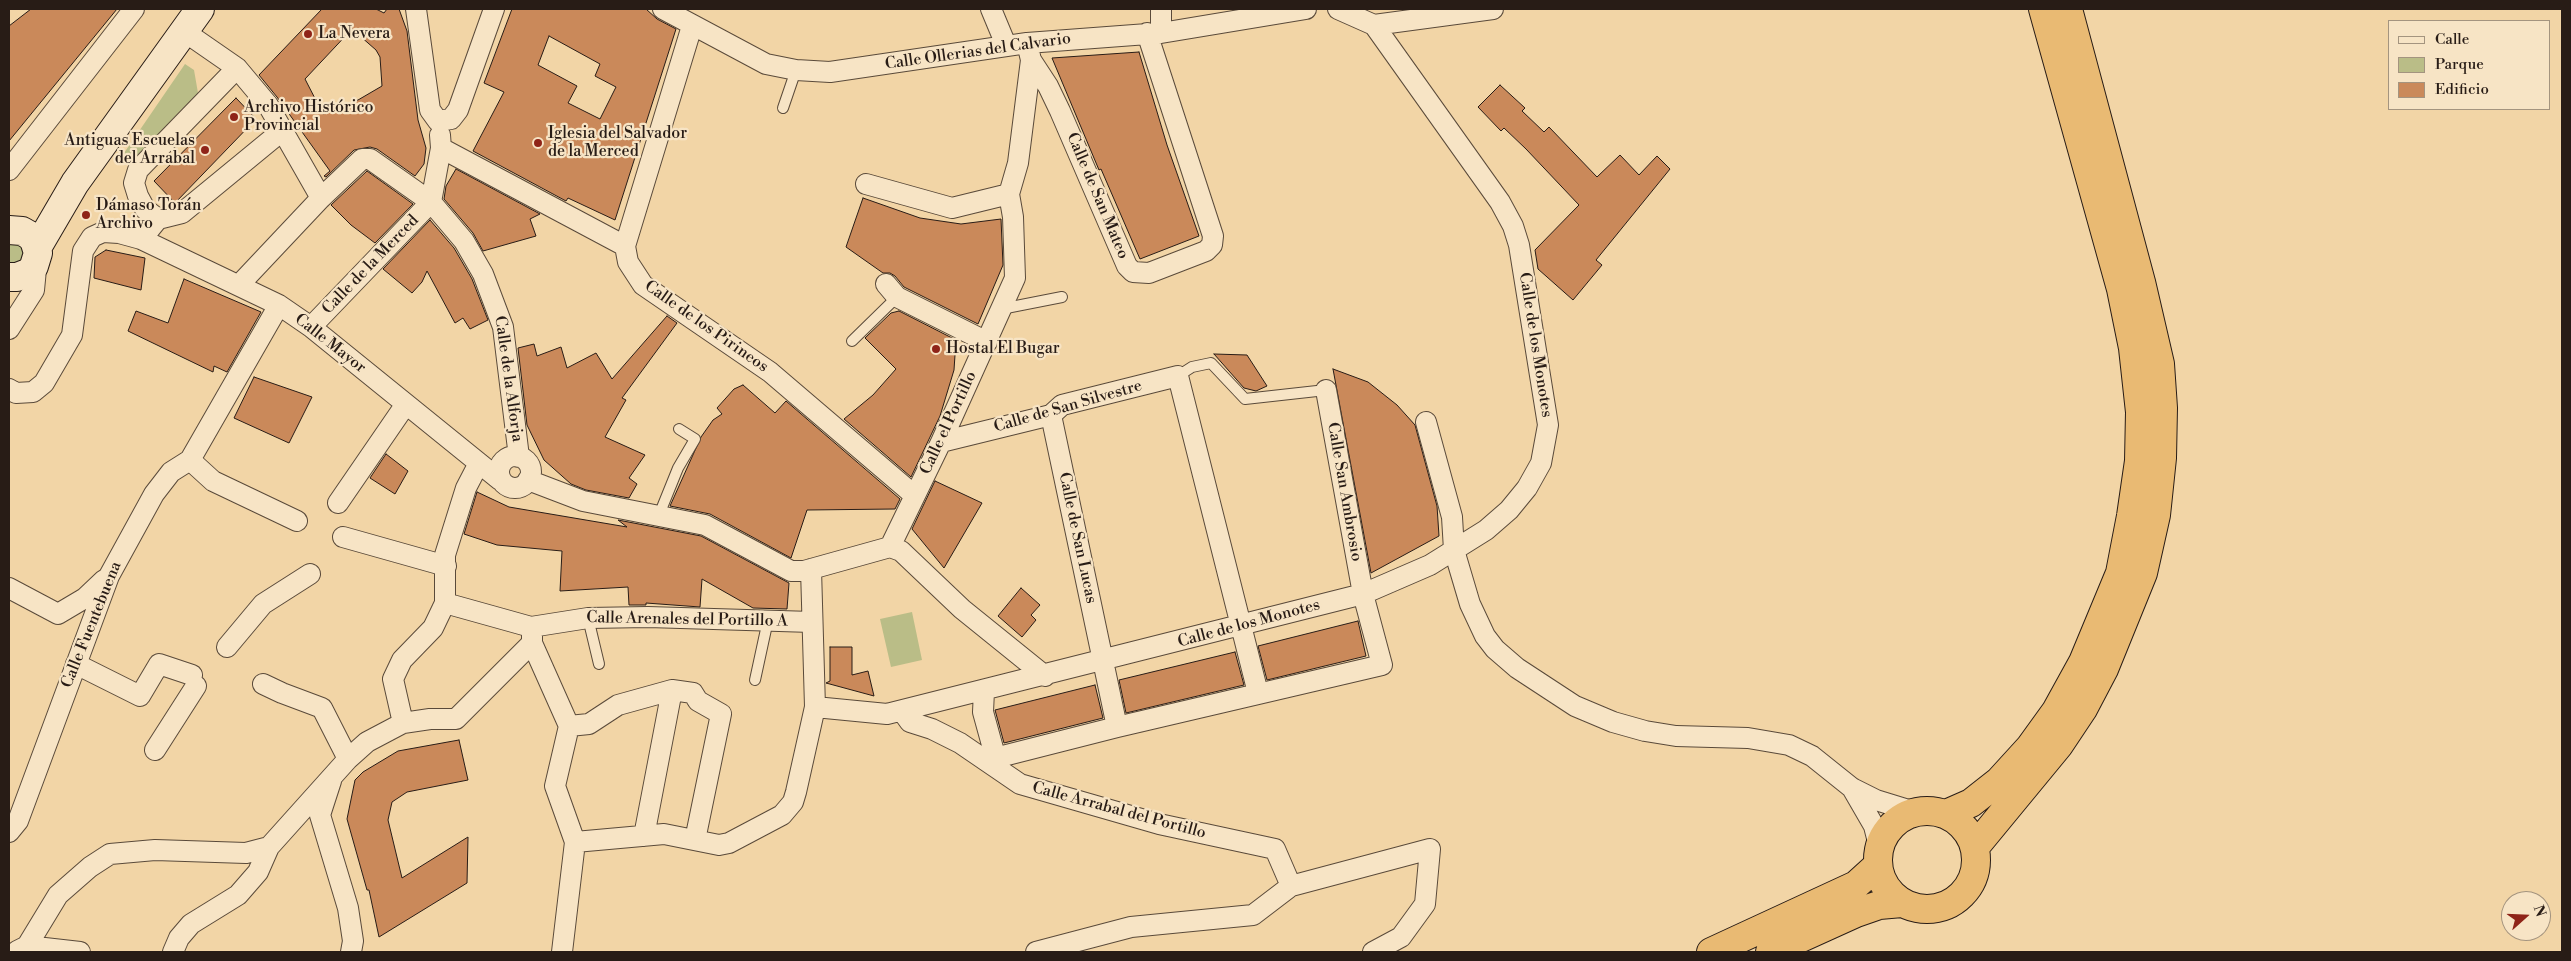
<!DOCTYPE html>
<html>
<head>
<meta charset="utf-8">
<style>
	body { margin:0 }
	#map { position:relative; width:2571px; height:961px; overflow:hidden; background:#f2d5a6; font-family:"Libre Bodoni",serif }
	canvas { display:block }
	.frame { position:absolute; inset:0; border:10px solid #281c16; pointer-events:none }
	.legend { position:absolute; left:2388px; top:20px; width:162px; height:90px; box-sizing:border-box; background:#f7e4c5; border:1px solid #a4947f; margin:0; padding:6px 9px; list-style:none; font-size:15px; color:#281c16 }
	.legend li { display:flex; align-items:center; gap:10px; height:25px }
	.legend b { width:25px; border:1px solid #a4947f }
	.north { position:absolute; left:2501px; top:891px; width:50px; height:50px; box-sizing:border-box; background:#f7e4c5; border:1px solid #a4947f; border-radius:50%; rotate:70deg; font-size:14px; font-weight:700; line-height:20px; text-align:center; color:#281c16 }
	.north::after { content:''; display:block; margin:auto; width:18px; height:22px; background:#8f2418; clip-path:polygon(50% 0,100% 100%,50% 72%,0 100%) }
</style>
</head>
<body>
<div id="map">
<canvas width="2571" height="961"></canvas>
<div class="frame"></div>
<ul class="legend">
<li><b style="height:6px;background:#f7e4c5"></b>Calle</li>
<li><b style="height:14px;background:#babd87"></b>Parque</li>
<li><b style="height:14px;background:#ca895a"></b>Edificio</li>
</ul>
<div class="north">N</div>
</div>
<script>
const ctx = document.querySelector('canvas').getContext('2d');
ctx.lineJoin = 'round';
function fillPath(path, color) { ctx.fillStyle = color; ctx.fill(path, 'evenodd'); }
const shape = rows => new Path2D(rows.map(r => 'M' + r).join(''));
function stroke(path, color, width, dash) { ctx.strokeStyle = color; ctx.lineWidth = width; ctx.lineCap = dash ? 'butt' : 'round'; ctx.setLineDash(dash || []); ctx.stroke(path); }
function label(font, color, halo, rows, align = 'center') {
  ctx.font = font + ' "Libre Bodoni",serif'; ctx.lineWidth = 4.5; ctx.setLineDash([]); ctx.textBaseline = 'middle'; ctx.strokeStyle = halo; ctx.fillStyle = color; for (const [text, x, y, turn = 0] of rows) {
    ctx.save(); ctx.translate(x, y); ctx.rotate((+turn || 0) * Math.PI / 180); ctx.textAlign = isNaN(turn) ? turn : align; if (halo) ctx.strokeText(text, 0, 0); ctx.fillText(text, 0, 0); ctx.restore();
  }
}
fillPath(shape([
	[185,64,194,70,198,93,131,162,122,156],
	[9,242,20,242,26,253,19,264,9,264],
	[912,612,922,660,891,667,880,619]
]), '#babd87');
const building = shape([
	[31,9,117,9,9,141,9,26,31,9],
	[322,9,376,9,384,13,387,9,399,9,407,31,418,120,426,148,424,164,415,176,377,149,370,147,354,150,326,177,324,176,330,171,277,97,259,75,322,9],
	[352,29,376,50,380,57,382,86,358,100,323,114,305,79,352,29],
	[512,9,646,9,657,19,676,29,615,220,568,198,566,201,473,151,504,92,484,83,512,9],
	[549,36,600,64,595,76,616,87,600,119,568,103,577,86,538,65,549,36],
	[1139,52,1167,145,1199,236,1140,259,1101,169,1099,170,1052,58,1139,52],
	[1500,85,1525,108,1522,111,1544,132,1549,127,1597,177,1620,155,1639,175,1657,156,1670,169,1596,260,1602,265,1573,300,1538,269,1535,250,1579,205,1526,149,1504,128,1501,131,1478,107,1500,85],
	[236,98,256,119,175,203,154,181,236,98],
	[456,169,540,214,530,219,536,236,483,251,473,233,444,199,446,186,456,169],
	[367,171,413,204,375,243,351,225,331,205,367,171],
	[863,198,920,218,961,224,1001,219,1003,265,978,324,904,287,895,276,890,273,883,273,846,247,863,198],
	[430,220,454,248,472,279,488,320,470,329,463,318,455,323,427,271,422,282,412,293,383,269,430,220],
	[106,250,145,258,141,290,94,278,95,257,106,250],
	[184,279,261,312,227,372,214,366,213,372,128,331,136,311,168,323,184,279],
	[899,311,956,340,954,370,940,416,911,477,844,419,873,395,896,369,865,338,891,313,899,311],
	[667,316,677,323,622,398,626,400,605,437,645,455,629,478,637,484,629,498,586,490,571,484,544,460,527,425,518,348,534,344,537,356,561,347,567,368,596,353,612,379,667,316],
	[1214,354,1247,355,1267,386,1256,391,1244,388,1214,354],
	[1333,369,1368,382,1397,405,1415,425,1437,506,1439,536,1371,573,1333,369],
	[254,377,312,397,289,443,234,418,254,377],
	[743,385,775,413,786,401,900,499,895,509,807,510,791,558,710,514,670,506,701,437,713,420,722,414,717,408,734,389,743,385],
	[386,454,408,471,395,494,370,478,386,454],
	[935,481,982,503,944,568,912,529,935,481],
	[477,492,509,507,627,527,618,520,701,536,789,583,787,609,753,608,702,579,700,607,646,603,646,605,629,605,628,587,560,591,562,551,497,545,464,534,477,492],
	[1021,588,1040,605,1031,615,1036,620,1022,637,998,616,1021,588],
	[1358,621,1366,656,1267,680,1258,646,1358,621],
	[830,647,852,647,852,675,868,671,874,696,826,683,830,681,830,647],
	[1235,652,1244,685,1126,713,1119,680,1235,652],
	[1095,685,1103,718,1004,743,995,710,1095,685],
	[459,740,468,780,407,792,392,802,388,820,402,878,468,837,467,883,379,937,369,890,367,890,347,819,355,780,363,772,398,751,459,740]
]);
fillPath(building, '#ca895a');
stroke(building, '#281c16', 1);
const lane = shape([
	[783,108,796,70],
	[1001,309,1062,297],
	[852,341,897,297],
	[1178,376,1192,367,1211,363,1245,399,1326,390],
	[659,515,678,468,695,439,679,429],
	[588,618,599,664],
	[755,680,768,620]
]);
const street = shape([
	[416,9,430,110,438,121,451,119,458,110,494,9],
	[663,9,766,64,796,70,830,72,1027,43,1161,33,1306,9],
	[991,9,1006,45],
	[1161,9,1161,33],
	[1374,25,1493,9],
	[185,32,237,68,268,105,321,198],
	[1031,60,1048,86,1060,111,1127,266,1133,272,1149,273,1206,251,1212,245,1213,236,1147,33],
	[441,148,625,246,628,262,643,285,770,372,914,495],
	[9,170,134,9],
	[866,184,952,208,1009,194],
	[431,202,441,148,440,135],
	[158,219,145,209,138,196,134,183,138,170,237,68],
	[149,230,158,219,182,213,283,130],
	[625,246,692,26],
	[886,284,897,297,987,342],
	[239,285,321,198,362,159,370,159,431,202,464,241,483,274,503,327,519,457],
	[311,327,431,202],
	[9,329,34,290,37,259],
	[9,389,16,393,33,392,44,383,72,335,83,251,92,237,103,232,119,233,141,239,279,305,311,327,500,480],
	[1051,415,1117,727],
	[1426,422,1452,517,1454,550,1470,604,1485,636,1495,649,1517,668,1575,706,1613,722,1645,731,1676,736,1748,738,1789,745,1812,756,1852,788,1876,800,1915,812],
	[941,442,1051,415,1062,405,1178,376,1258,693],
	'499 472a16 16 0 1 1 32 0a16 16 0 1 1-32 0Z',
	[190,460,213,481,297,521],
	[528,480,583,501,705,525,791,571,804,571,890,547,941,442,1015,278,1013,217,1009,194,1018,163,1031,60,1027,43],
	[338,503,406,404],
	[343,537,446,566],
	[890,547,901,551,962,609,1045,676],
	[811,569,815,707,887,714,1363,594,1430,565,1486,530,1509,510,1527,488,1541,463,1548,425,1519,245,1513,226,1500,202,1374,25,1338,9],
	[9,588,58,614,85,598,104,580],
	[445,603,531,627,588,618,648,617,812,622],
	[532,630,532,643,569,726,555,786,575,842,562,952],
	[227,647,263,604,310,574],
	[76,664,140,696,159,664,192,675],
	[263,684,282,693,322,708,348,759],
	[984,691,983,712,994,752,999,757,1117,727,1382,665,1363,594,1326,390],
	[902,711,910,722,932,729,960,743,1020,784,1159,824,1275,849,1291,886],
	[403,723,393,679,402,660,433,628,445,603,445,555,466,488,479,463],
	[569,726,589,724,618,705,672,690,693,693,698,701,721,714,695,840],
	[155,750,196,686],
	[331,781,320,815,348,908,353,941,351,952],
	[1852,788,1874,826,1879,846],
	[9,832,18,821,109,576,154,494,171,472,190,460,279,305],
	[644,836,672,690],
	[575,842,664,834,719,845,729,843,782,815,793,802,796,792,815,707],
	[27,946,58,895,90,867,110,854,155,850,246,853,269,847],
	[17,951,27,946,80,952],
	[173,952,179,938,191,924,238,895,258,872,269,847,348,759,367,742,403,723,430,719,456,719,532,643],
	[1036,952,1131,927,1253,915,1291,886,1430,849,1425,904,1401,937,1373,952]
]);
const secondary = shape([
	[9,230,22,231,29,235,34,240,38,253,34,266,30,272,17,277,9,277],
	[37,248,75,183,200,9]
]);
const highway = shape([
	'1878 860a49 49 0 1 1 98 0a49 49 0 1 1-98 0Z',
	[1946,814,1971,803,1999,781,2030,747,2056,711,2083,662,2120,573,2131,516,2139,461,2140,412,2133,348,2121,289,2043,9],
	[1975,847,2059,745,2083,709,2104,669,2143,573,2156,515,2162,458,2163,408,2160,364,2141,282,2068,9],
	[1711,952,1856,885,1878,865],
	[1770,952,1856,913,1879,905,1902,903]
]);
stroke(lane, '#5a4a3a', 12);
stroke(street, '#5a4a3a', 22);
stroke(secondary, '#281c16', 30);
stroke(highway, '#281c16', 30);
stroke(lane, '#f7e4c5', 10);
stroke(street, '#f7e4c5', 20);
stroke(secondary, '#f7e4c5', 28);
stroke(highway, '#e9ba73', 28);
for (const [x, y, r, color] of [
	[308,34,5,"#8f2418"],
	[234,117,5,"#8f2418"],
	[538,143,5,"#8f2418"],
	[205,150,5,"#8f2418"],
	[86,215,5,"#8f2418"],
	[936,349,5,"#8f2418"]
]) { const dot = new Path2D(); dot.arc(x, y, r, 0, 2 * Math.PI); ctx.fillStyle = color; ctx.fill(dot); stroke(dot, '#f7e4c5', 2); }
label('16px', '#281c16', '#f7e4c5', [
	["La Nevera",318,34],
	["Archivo Histórico",244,108],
	["Provincial",244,126],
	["Iglesia del Salvador",548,134],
	["de la Merced",548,152],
	["Antiguas Escuelas",195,141,"right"],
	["del Arrabal",195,159,"right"],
	["Dámaso Torán",96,206],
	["Archivo",96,224],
	["Hostal El Bugar",946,349]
], 'left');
label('16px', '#281c16', '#f7e4c5', [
	["Calle Ollerias del Calvario",978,52,-8],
	["Calle de San Mateo",1097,196,67],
	["Calle de la Merced",371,265,-46],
	["Calle de los Pirineos",706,327,35],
	["Calle Mayor",330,344,38],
	["Calle de los Monotes",1535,345,81],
	["Calle de la Alforja",508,379,82],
	["Calle de San Silvestre",1068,407,-16],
	["Calle el Portillo",949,423,-65],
	["Calle San Ambrosio",1344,492,80],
	["Calle de San Lucas",1077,538,78],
	["Calle Arenales del Portillo A",687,620,1],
	["Calle de los Monotes",1249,624,-15],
	["Calle Fuentebuena",92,625,-68],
	["Calle Arrabal del Portillo",1119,811,15]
]);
</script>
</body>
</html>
